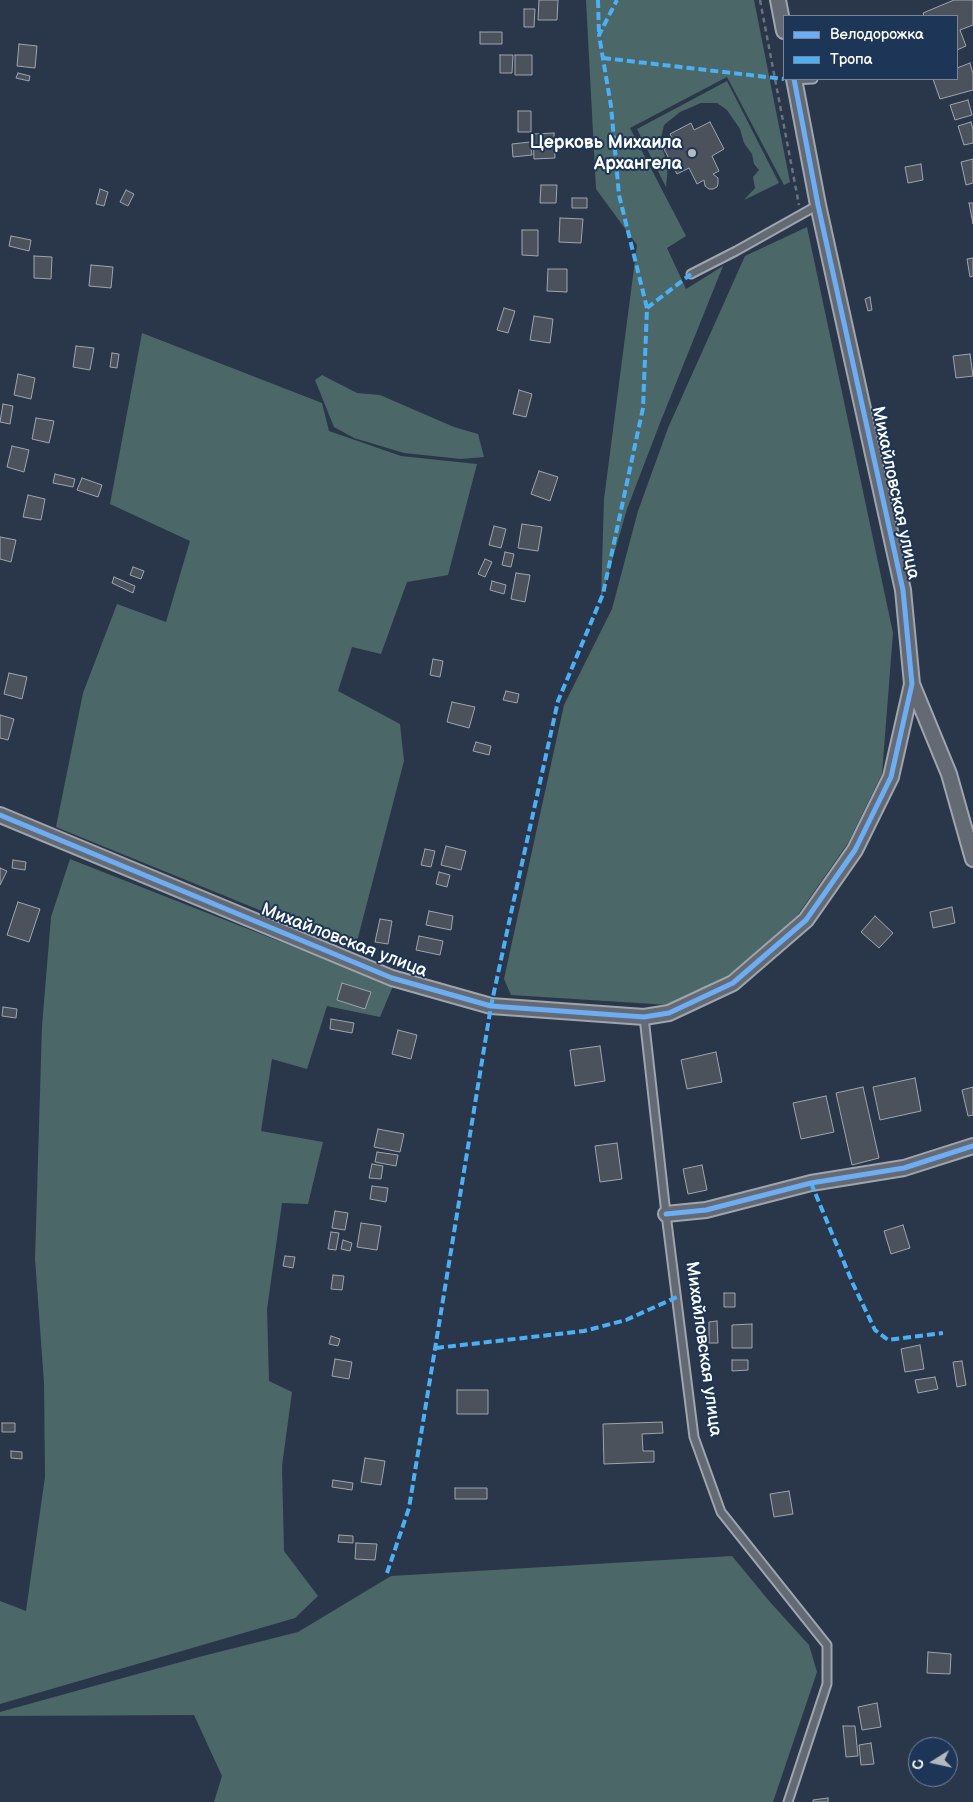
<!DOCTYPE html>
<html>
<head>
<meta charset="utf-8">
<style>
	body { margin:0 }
	#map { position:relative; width:973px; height:1802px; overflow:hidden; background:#2a374a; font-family:"Balsamiq Sans",sans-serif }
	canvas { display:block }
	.legend { position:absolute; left:783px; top:15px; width:175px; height:65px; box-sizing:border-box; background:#1d3557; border:1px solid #77869a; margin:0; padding:6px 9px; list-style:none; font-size:15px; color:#fff }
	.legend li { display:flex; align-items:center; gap:10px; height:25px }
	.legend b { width:25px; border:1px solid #77869a }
	.north { position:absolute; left:908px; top:1737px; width:50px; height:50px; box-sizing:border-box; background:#1d3557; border:1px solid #77869a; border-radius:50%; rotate:260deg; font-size:14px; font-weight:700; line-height:20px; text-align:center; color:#fff }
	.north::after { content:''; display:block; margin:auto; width:18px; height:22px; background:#b4b9c0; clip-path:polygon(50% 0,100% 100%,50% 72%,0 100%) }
</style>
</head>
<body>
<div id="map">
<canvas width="973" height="1802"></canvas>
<ul class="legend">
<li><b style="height:6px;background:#6dadf4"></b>Велодорожка</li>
<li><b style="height:6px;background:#4cb0f7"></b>Тропа</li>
</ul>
<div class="north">С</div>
</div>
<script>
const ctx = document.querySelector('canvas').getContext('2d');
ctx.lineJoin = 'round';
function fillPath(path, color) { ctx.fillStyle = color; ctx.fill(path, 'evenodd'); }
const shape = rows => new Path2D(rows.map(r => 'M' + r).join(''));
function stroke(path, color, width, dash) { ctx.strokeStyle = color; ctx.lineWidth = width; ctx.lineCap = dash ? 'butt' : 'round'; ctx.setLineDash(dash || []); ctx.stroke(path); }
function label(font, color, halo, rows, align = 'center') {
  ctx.font = font + ' "Balsamiq Sans",sans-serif'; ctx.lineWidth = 4; ctx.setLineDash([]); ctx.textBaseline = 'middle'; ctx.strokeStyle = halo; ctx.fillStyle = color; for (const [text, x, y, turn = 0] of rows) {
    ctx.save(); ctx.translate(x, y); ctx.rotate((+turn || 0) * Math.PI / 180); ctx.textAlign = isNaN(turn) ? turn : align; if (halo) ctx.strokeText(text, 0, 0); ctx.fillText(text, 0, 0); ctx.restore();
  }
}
fillPath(shape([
	[586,0,754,0,790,182,784,185,727,77,630,128,686,236,667,248,686,289,723,266,660,423,627,509,601,599,604,499,637,245,596,189],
	[727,81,779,183,744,200,755,188,753,177,759,170,754,164,752,154,744,143,740,129,727,110,717,103,701,103,680,112,664,125,660,142,668,165,666,187,637,129],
	[807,227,893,633,882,774,848,843,797,916,730,974,669,1005,511,995,504,979,564,705,612,609,638,511,668,428,745,256],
	[142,333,322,403,329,431,401,456,477,464,448,575,407,582,381,654,352,647,338,691,400,724,404,761,355,949,56,827,83,693,117,604,166,622,190,541,110,504],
	[322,375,357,393,380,395,454,427,478,434,484,457,461,459,404,453,354,438,334,427,315,380],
	[70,859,393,986,380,1017,327,1006,307,1069,272,1059,261,1131,323,1142,308,1204,282,1203,267,1309,269,1381,292,1392,282,1466,284,1551,318,1596,295,1618,0,1704,0,1601,26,1611,45,1477,44,1383,35,1259,42,1026,51,917],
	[732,1556,770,1602,809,1645,817,1672,773,1802,214,1802,222,1776,194,1715,0,1716,0,1712,199,1657,298,1632,391,1576]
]), '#4c6767');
const building = shape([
	[539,0,558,0,557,20,538,20,539,0],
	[954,0,973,0,973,25,960,30,966,46,957,50,957,16,924,16,923,13,954,0],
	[524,9,535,9,534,27,524,27,524,9],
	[480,32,502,32,502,44,480,44,480,32],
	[19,44,37,46,35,68,17,66,19,44],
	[500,55,513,55,512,73,500,73,500,55],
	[515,55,532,55,532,75,515,75,515,55],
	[970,63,973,74,973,90,940,99,933,79,957,79,957,68,970,63],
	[18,73,30,76,29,81,16,78,18,73],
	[968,100,972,115,955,120,950,105,968,100],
	[518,111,531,111,531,132,518,132,518,111],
	[710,122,724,149,712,156,719,171,713,174,718,178,718,184,717,187,713,189,709,189,705,186,704,180,697,184,689,168,677,174,664,149,675,143,670,134,691,123,694,130,710,122],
	[971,122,973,130,973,143,964,145,958,126,971,122],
	[554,133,555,158,534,159,533,134,554,133],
	[530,142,532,155,513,157,512,144,530,142],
	[973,159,973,183,966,185,961,162,973,159],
	[921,164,923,180,908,183,905,167,921,164],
	[541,185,557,185,556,203,540,203,541,185],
	[100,189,108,192,104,206,96,204,100,189],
	[126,190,134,194,128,206,120,202,126,190],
	[572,198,587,198,587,208,572,208,572,198],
	[969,203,973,203,973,224,969,203],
	[560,218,583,219,581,243,559,242,560,218],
	[522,230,538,230,538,256,522,255,522,230],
	[11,236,31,240,29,251,9,246,11,236],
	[34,256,52,257,51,279,34,278,34,256],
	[973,258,973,276,970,277,967,259,973,258],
	[91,265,113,267,111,288,89,286,91,265],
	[548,269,567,269,567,292,547,291,548,269],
	[870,297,872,310,868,311,865,299,870,297],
	[504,308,515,311,508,333,497,330,504,308],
	[534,316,553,319,550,343,530,340,534,316],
	[76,346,94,348,90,370,73,367,76,346],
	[112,353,119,354,117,368,110,367,112,353],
	[970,354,973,376,956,378,953,356,970,354],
	[18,374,35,378,31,399,14,395,18,374],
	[519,390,532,394,526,417,513,414,519,390],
	[3,404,13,406,10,424,0,422,3,404],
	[36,418,54,421,49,443,32,439,36,418],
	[12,446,29,450,24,472,7,467,12,446],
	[539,471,558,477,550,501,531,494,539,471],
	[55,474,75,479,73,487,53,483,55,474],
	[82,478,102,485,98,497,77,490,82,478],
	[28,495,45,499,41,520,23,517,28,495],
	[522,524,542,527,538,551,518,548,522,524],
	[494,526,506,529,501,548,489,545,494,526],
	[0,537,16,540,11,562,0,559,0,537],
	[505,552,514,554,511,567,502,565,505,552],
	[485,559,492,562,485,577,478,574,485,559],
	[133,567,144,571,141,579,130,575,133,567],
	[516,573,530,575,525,602,511,599,516,573],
	[114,577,135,586,133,593,112,583,114,577],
	[492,581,506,585,504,594,490,590,492,581],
	[433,659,443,661,440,677,430,675,433,659],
	[9,673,27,677,22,699,4,694,9,673],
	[506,691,519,694,517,703,503,700,506,691],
	[452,702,475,707,469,728,447,722,452,702],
	[0,715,14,719,8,740,0,738,0,715],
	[476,742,491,746,489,755,473,751,476,742],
	[446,846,466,851,461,870,441,865,446,846],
	[425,849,435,851,431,867,421,865,425,849],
	[13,860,26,862,25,870,12,868,13,860],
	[0,868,7,871,0,885,0,868],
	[439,872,450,875,447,887,436,884,439,872],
	[18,902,40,909,29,942,7,935,18,902],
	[952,907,955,923,933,928,930,912,952,907],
	[429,911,453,916,451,930,426,925,429,911],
	[875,916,893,933,879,948,861,932,875,916],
	[380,919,392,921,388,944,375,942,380,919],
	[419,936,443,941,440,955,416,950,419,936],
	[342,983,371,992,365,1009,337,1000,342,983],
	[3,1007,17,1009,16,1018,2,1016,3,1007],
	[331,1019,354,1023,352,1033,330,1029,331,1019],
	[398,1030,417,1035,411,1059,392,1054,398,1030],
	[600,1046,605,1081,575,1086,570,1050,600,1046],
	[716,1052,722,1082,687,1089,681,1060,716,1052],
	[915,1078,921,1111,880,1120,873,1087,915,1078],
	[863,1087,879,1158,852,1165,836,1093,863,1087],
	[973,1087,973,1115,968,1116,962,1090,973,1087],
	[826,1096,834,1132,801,1139,793,1103,826,1096],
	[378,1129,404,1134,400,1152,374,1147,378,1129],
	[617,1143,622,1179,600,1182,595,1146,617,1143],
	[377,1152,398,1155,396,1166,375,1162,377,1152],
	[372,1164,383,1166,381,1179,369,1178,372,1164],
	[702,1165,707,1190,688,1194,683,1169,702,1165],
	[372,1186,388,1188,386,1202,370,1199,372,1186],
	[335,1211,348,1213,345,1230,332,1228,335,1211],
	[361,1223,381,1226,377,1250,357,1247,361,1223],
	[903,1225,910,1248,891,1254,884,1231,903,1225],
	[331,1232,339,1233,336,1250,328,1249,331,1232],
	[343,1240,352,1243,350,1251,341,1249,343,1240],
	[285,1256,295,1257,293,1268,283,1266,285,1256],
	[333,1275,344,1276,342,1290,331,1289,333,1275],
	[724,1293,735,1293,735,1307,724,1307,724,1293],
	[717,1321,718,1343,709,1343,709,1322,717,1321],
	[752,1324,752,1348,732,1348,732,1325,752,1324],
	[331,1336,340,1339,338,1346,329,1344,331,1336],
	[920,1345,924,1369,905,1372,901,1349,920,1345],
	[335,1359,352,1362,349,1379,332,1376,335,1359],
	[732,1360,748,1360,748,1370,732,1371,732,1360],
	[962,1361,966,1385,957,1387,953,1362,962,1361],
	[935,1377,938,1389,918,1393,915,1380,935,1377],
	[457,1390,488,1390,488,1414,457,1414,457,1390],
	[662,1422,663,1433,642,1434,643,1451,654,1451,654,1462,604,1464,603,1424,662,1422],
	[2,1423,15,1423,15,1432,2,1432,2,1423],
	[11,1451,22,1452,22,1459,11,1458,11,1451],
	[365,1458,385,1461,381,1485,361,1482,365,1458],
	[333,1480,353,1483,352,1490,332,1487,333,1480],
	[455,1488,487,1488,487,1499,455,1499,455,1488],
	[789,1491,793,1514,774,1517,770,1494,789,1491],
	[339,1535,353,1536,353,1543,338,1542,339,1535],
	[356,1543,377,1544,375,1560,355,1559,356,1543],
	[928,1652,951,1654,950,1674,927,1673,928,1652],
	[877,1703,881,1727,862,1730,858,1707,877,1703],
	[843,1726,855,1726,858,1756,846,1757,843,1726],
	[871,1743,874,1764,861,1765,859,1745,871,1743],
	[828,1798,828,1802,813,1802,813,1800,828,1798]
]);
fillPath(building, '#4c525c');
stroke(building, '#9fa5ae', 1);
const service = shape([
	[794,80,813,79],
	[691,274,736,251,818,205],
	[644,1017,666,1214,694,1437,721,1512,827,1645,827,1684,788,1802]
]);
const minor = shape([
	[778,0,784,31],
	[912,684,949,774,973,859],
	[0,815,392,978,491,1006,644,1017,669,1013,733,983,806,920,855,850,891,777,912,684,903,590,818,205,794,79],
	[666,1214,706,1210,811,1183,904,1168,973,1146]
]);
stroke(service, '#9fa5ae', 11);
stroke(minor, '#9fa5ae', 18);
stroke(shape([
	[760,0,799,205]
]), '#6a727c', 2.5, [5, 4]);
stroke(service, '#636a74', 7);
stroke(minor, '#636a74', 14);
stroke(shape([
	[598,0,599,35],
	[603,58,784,79],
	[647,308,691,274],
	[811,1183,853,1284,875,1330,888,1340,943,1333],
	[436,1348,584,1331,626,1320,677,1297],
	[387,1573,409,1508,491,1006,513,904,558,701,603,594,643,408,647,308,619,195,611,106,599,35,617,0]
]), '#4cb0f7', 4, [8, 4]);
stroke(shape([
	[0,815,392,978,491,1006,644,1017,669,1013,733,983,806,920,855,850,891,777,912,684,903,590,818,205,794,79],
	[666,1214,706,1210,811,1183,904,1168,973,1146]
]), '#6dadf4', 5);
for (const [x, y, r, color] of [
	[692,153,5,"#b4b9c0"]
]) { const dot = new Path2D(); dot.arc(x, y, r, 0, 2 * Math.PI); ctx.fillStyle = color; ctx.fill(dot); stroke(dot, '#1d3557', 2); }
label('bold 18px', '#fff', '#1d3557', [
	["Церковь Михаила",682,143],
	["Архангела",682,164]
], 'right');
label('18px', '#fff', '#1d3557', [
	["Михайловская улица",895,493,78],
	["Михайловская улица",344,941,21],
	["Михайловская улица",703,1349,82]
]);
</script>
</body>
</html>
